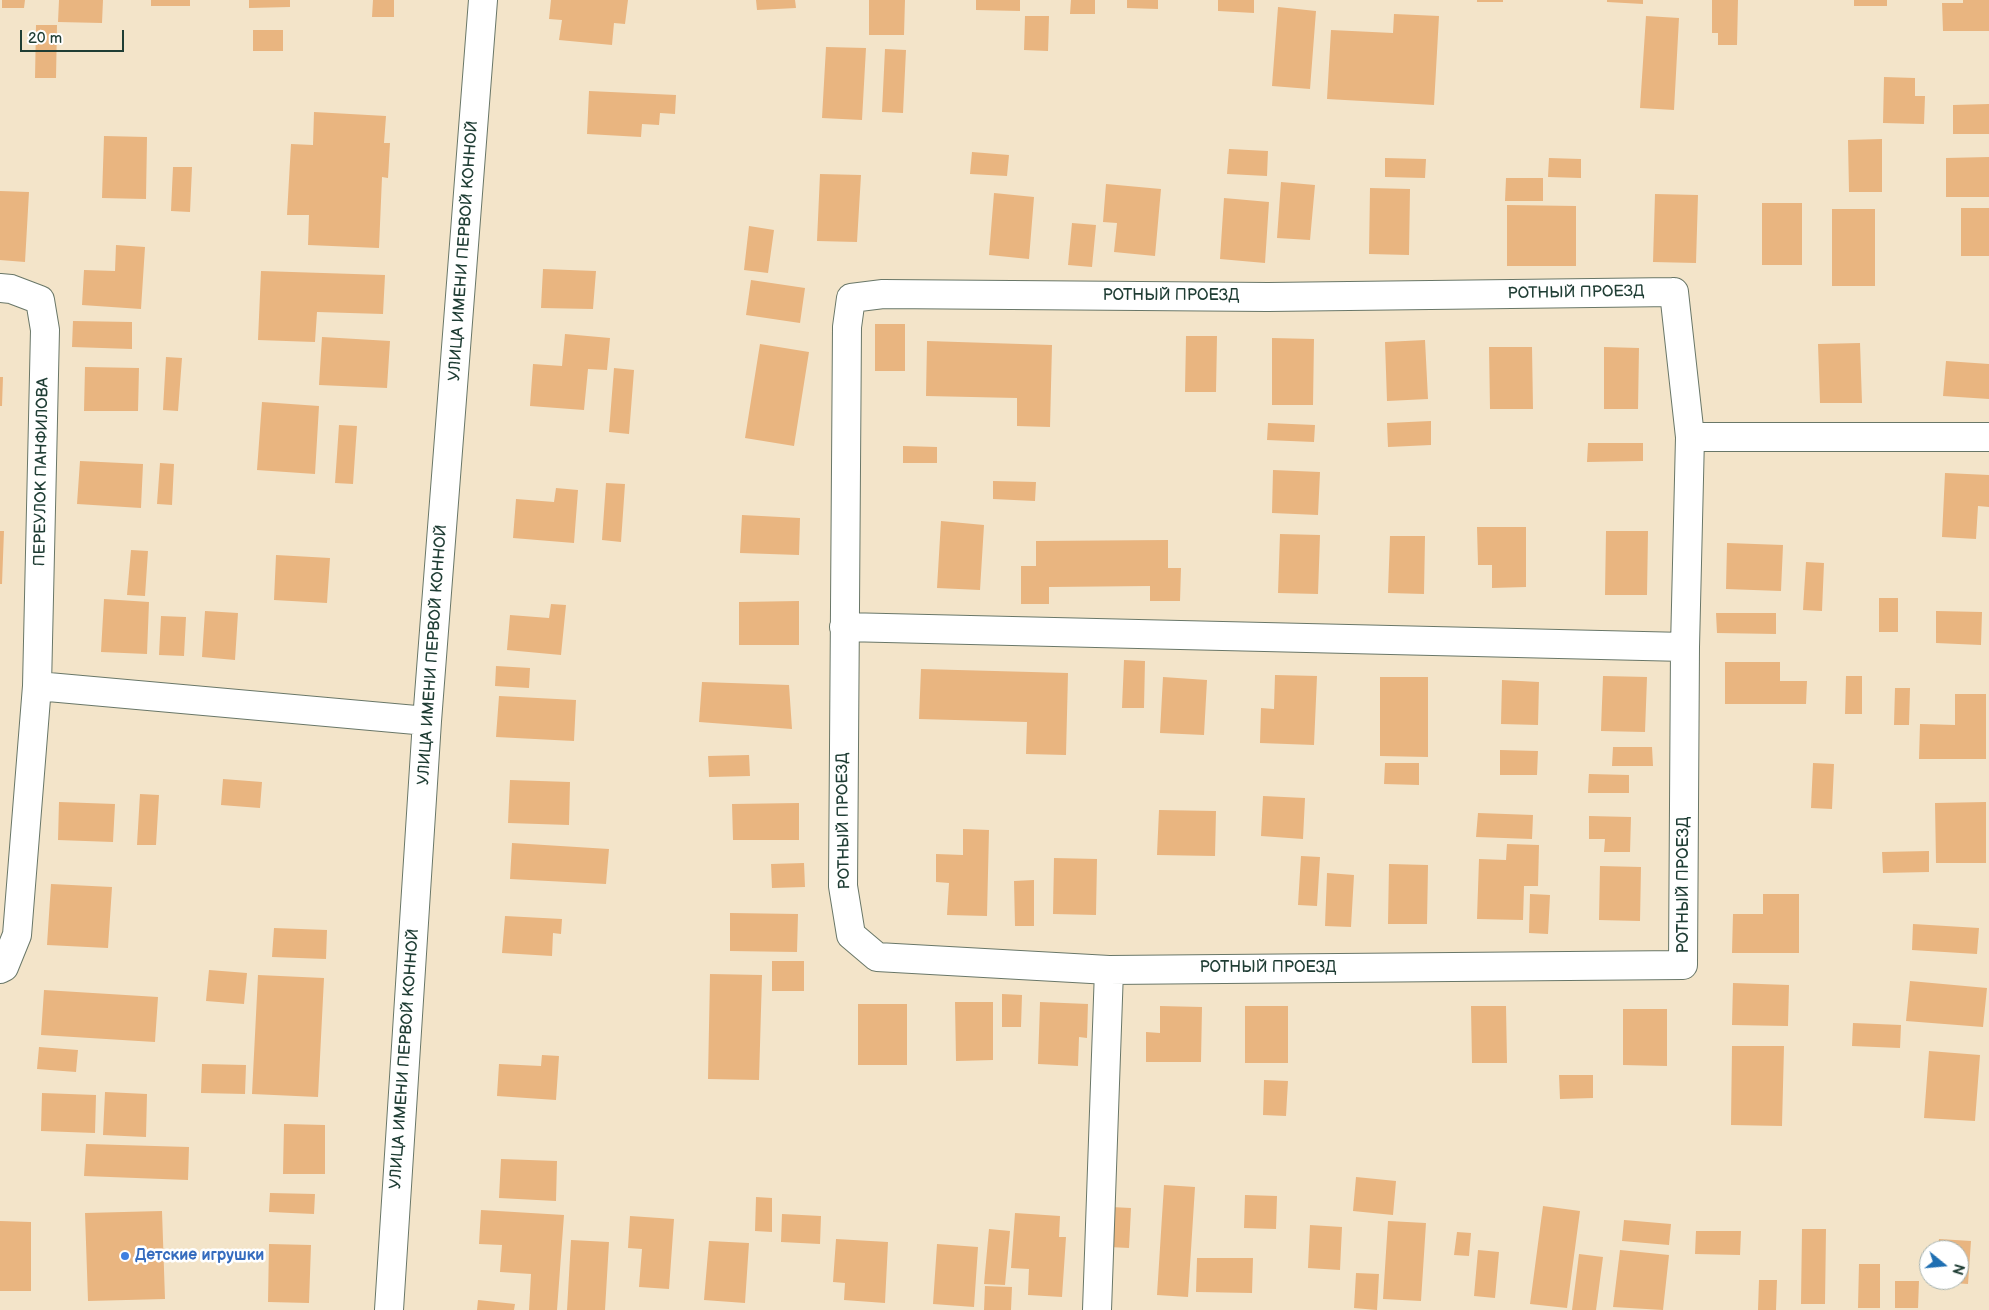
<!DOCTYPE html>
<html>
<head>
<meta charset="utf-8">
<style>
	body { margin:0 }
	#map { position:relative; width:1989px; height:1310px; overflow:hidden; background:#f3e4c9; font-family:"Balsamiq Sans",sans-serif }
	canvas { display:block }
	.north { position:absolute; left:1919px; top:1240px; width:50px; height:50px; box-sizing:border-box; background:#fff; border:1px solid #a5b1ae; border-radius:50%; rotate:107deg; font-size:14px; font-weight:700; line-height:20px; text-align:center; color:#1f3d34 }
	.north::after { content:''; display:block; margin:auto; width:18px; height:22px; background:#1f6fb2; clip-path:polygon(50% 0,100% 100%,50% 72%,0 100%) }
	.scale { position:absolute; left:20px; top:30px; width:104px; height:22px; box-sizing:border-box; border:2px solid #1f3d34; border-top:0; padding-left:6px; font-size:15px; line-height:18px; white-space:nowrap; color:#1f3d34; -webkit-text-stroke:4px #fff; paint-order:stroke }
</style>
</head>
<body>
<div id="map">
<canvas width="1989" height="1310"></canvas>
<div class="north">N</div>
<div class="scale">20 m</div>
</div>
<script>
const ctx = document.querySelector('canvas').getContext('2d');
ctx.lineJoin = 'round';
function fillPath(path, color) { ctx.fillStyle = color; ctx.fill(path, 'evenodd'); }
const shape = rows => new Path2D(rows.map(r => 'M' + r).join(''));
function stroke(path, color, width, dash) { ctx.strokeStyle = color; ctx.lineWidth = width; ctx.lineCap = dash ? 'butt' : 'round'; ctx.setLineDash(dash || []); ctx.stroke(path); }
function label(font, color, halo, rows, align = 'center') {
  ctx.font = font + ' "Balsamiq Sans",sans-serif'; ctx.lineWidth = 5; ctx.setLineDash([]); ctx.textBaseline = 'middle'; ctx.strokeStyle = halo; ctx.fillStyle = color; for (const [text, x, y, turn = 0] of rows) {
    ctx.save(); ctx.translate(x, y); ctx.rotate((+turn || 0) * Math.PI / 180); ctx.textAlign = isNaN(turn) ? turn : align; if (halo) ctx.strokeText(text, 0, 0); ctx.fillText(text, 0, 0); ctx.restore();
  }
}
fillPath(shape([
	[2,0,25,0,24,8,2,8],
	[59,0,103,0,102,23,58,22],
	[151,0,190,0,190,6,151,6],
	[249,0,290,0,290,7,249,8],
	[373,0,394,0,394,17,372,17],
	[551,0,628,0,625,24,614,23,612,45,559,40,562,20,549,19],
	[756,0,795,0,796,8,757,10],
	[869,0,905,0,904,35,869,35],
	[976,0,1020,0,1020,11,976,10],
	[1071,0,1095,0,1095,14,1070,14],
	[1127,0,1158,0,1158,9,1127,8],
	[1218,0,1254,0,1254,13,1218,11],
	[1477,0,1503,0,1503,2,1477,2],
	[1607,0,1643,0,1643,4,1607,2],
	[1712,0,1738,0,1737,45,1718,45,1718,33,1712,33],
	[1854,0,1887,0,1887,6,1854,6],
	[1963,0,1989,0,1989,31,1943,31,1942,3,1963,3],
	[1278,7,1316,11,1310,89,1272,86],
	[1394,14,1439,16,1434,105,1327,99,1331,30,1393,33],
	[1025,16,1049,16,1048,51,1024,50],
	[1646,16,1679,18,1674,110,1640,108],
	[36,25,57,25,56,78,35,78],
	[253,30,283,30,283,51,253,51],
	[826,47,866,48,862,120,822,118],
	[885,49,906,50,903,113,882,112],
	[1884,77,1915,78,1915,96,1925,96,1924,124,1883,123],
	[589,91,676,95,675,114,660,113,659,125,642,124,641,137,587,134],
	[1989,104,1989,134,1953,134,1953,105],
	[314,112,386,116,384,143,390,143,388,178,382,177,379,248,308,245,309,215,287,215,291,144,313,145],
	[104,136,147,137,146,199,102,198],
	[1882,139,1882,192,1849,192,1848,140],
	[1229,149,1268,151,1267,176,1227,174],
	[972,152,1009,155,1007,176,970,174],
	[1989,157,1989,197,1946,197,1946,158],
	[1385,158,1426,159,1425,178,1385,177],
	[1549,158,1581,159,1581,178,1548,177],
	[173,167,192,167,190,212,171,211],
	[820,174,861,175,857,242,817,241],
	[1506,178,1543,178,1543,201,1505,201],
	[1281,182,1315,185,1310,240,1277,238],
	[1106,184,1161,189,1155,256,1114,252,1117,223,1103,222],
	[1370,188,1410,189,1409,255,1369,254],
	[0,191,29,192,25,262,0,260],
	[994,193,1034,197,1029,259,989,255],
	[1655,194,1698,195,1696,263,1653,262],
	[1224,198,1269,202,1265,263,1220,259],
	[1762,203,1802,203,1802,265,1762,265],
	[1507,205,1576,206,1576,266,1507,266],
	[1961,208,1989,208,1989,256,1961,256],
	[1832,209,1875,209,1875,286,1832,286],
	[1072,223,1096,225,1092,267,1068,265],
	[749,226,774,230,768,273,744,270],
	[116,245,145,247,141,309,82,305,84,270,115,271],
	[543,269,596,271,593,309,541,308],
	[261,271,385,275,383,314,317,312,315,342,258,340],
	[751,280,805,288,800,323,746,315],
	[73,321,132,322,132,349,72,347],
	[875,324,905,324,905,371,875,371],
	[565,334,610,338,607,370,588,369,584,410,530,406,533,364,562,366],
	[1186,336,1217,336,1216,392,1185,392],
	[322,337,390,341,387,388,319,385],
	[1272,338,1314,339,1313,405,1272,405],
	[1425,340,1428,399,1387,401,1385,342],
	[927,341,1052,345,1050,427,1017,426,1017,398,926,396],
	[1860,343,1862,403,1820,403,1818,344],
	[760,344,809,352,794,446,745,438],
	[1489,347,1532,347,1533,409,1490,409],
	[1604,347,1639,348,1638,409,1604,409],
	[166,357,182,358,178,411,163,410],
	[1946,361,1989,364,1989,399,1943,396],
	[85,367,139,368,138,411,84,411],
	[614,368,634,370,629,434,609,432],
	[0,377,3,377,2,406,0,406],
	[262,402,319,406,315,474,257,470],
	[1431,421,1431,445,1388,447,1387,423],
	[1268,423,1315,425,1314,442,1267,440],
	[339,425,357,426,353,484,335,483],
	[1588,443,1643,443,1643,461,1587,462],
	[903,446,937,447,937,463,903,463],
	[80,461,143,464,141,508,77,504],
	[160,463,174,464,172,505,157,504],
	[1273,470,1320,472,1318,515,1272,513],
	[1945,473,1989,475,1989,507,1978,506,1976,539,1942,537],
	[993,481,1036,482,1035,501,993,499],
	[606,483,625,484,621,542,602,540],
	[556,488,578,490,574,543,513,538,516,499,554,502],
	[742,515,800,518,799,555,740,553],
	[941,521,984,525,980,590,937,588],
	[1477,527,1526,527,1526,587,1492,588,1492,565,1478,565],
	[0,531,4,531,2,584,0,584],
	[1606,531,1648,531,1647,595,1605,595],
	[1280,534,1320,535,1318,594,1278,593],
	[1390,536,1425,536,1424,594,1388,593],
	[1168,540,1168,568,1181,568,1180,601,1150,601,1150,586,1049,587,1049,604,1021,604,1021,566,1036,566,1036,541],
	[1727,543,1783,545,1781,591,1726,589],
	[131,550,148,551,145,596,127,595],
	[276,555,330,558,327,603,274,600],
	[1806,562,1824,563,1822,611,1803,610],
	[1879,598,1898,598,1898,632,1879,632],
	[104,599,149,602,147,654,101,652],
	[799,601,799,645,739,645,739,602],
	[551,604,566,605,561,655,507,650,510,615,549,618],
	[205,611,238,613,235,660,202,657],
	[1936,611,1982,612,1981,645,1936,643],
	[1716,613,1776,613,1776,634,1717,633],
	[161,616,186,617,184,656,159,655],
	[1124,660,1145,661,1144,708,1122,708],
	[1725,662,1780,662,1780,681,1807,681,1806,704,1725,704],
	[496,666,530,668,529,688,495,686],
	[921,669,1068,673,1066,755,1026,754,1027,722,919,719],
	[1275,675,1317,676,1314,745,1260,743,1261,708,1274,709],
	[1603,676,1647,677,1645,732,1601,731],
	[1846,676,1862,676,1862,714,1845,714],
	[1163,677,1207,680,1204,735,1160,733],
	[1380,677,1428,677,1428,757,1380,756],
	[1502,680,1539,682,1538,725,1501,724],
	[702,682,789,685,792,729,699,722],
	[1895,688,1910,688,1909,725,1894,725],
	[1955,694,1986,694,1986,759,1919,759,1920,724,1955,725],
	[499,696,576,700,574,741,496,737],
	[1613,747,1652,747,1653,766,1612,766],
	[1500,750,1538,751,1537,775,1500,775],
	[749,755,750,776,709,777,708,756],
	[1385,763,1419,763,1419,785,1384,784],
	[1813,763,1834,764,1832,809,1811,808],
	[1589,774,1629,775,1629,793,1588,793],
	[223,779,262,782,260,808,221,805],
	[510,780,570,782,569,825,508,823],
	[140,794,159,795,156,845,137,845],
	[1263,796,1305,798,1303,839,1261,836],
	[59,802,115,804,113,842,58,840],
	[1986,802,1986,863,1936,863,1935,803],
	[799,803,799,840,733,840,732,804],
	[1159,810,1216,811,1215,856,1157,855],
	[1478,813,1533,815,1532,839,1476,837],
	[1589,816,1631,817,1630,852,1604,852,1605,839,1589,839],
	[963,829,989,830,987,916,947,915,949,883,936,882,936,854,963,855],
	[512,843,609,849,606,884,510,879],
	[1507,844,1539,845,1538,886,1524,886,1523,920,1477,919,1479,859,1506,860],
	[1929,851,1929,872,1883,873,1882,852],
	[1301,856,1320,857,1317,906,1298,905],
	[1054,858,1097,859,1096,915,1053,914],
	[804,863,805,887,772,888,771,864],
	[1389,864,1428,865,1427,924,1388,924],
	[1600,866,1641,867,1640,921,1599,920],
	[1327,873,1354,875,1351,927,1325,926],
	[1034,880,1034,926,1015,926,1014,881],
	[51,884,112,887,108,948,47,945],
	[1530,894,1550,895,1548,934,1529,933],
	[1763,894,1799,894,1799,953,1732,953,1733,914,1763,914],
	[730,913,798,914,797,952,730,951],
	[505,916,562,919,561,934,553,933,552,956,502,953],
	[1913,924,1979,928,1977,954,1912,950],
	[274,928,327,930,326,959,272,957],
	[772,961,804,961,804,991,772,991],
	[209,970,247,973,244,1004,206,1001],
	[710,974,762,975,759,1080,708,1079],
	[258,975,324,978,318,1097,252,1094],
	[1910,981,1987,988,1983,1027,1906,1021],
	[1733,983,1789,985,1788,1026,1732,1025],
	[44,990,158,997,155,1042,41,1035],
	[1002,994,1022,995,1021,1027,1002,1027],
	[955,1002,993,1002,993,1060,956,1061],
	[1040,1002,1088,1004,1087,1038,1079,1037,1078,1066,1038,1064],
	[858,1004,907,1004,907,1065,858,1065],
	[1160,1006,1202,1007,1201,1062,1146,1062,1146,1032,1160,1033],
	[1245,1006,1288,1006,1288,1063,1245,1063],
	[1471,1006,1506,1006,1507,1063,1472,1063],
	[1623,1009,1667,1009,1667,1066,1623,1065],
	[1853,1023,1901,1025,1900,1048,1852,1046],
	[1732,1046,1784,1046,1782,1126,1731,1125],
	[39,1047,78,1050,76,1072,37,1069],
	[1929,1051,1980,1055,1975,1121,1924,1118],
	[542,1055,559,1056,556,1100,497,1096,499,1064,541,1066],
	[202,1064,246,1065,245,1094,201,1093],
	[1559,1075,1593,1075,1593,1098,1560,1099],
	[1264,1080,1288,1081,1286,1116,1263,1115],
	[105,1092,147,1094,146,1137,103,1135],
	[42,1093,96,1095,95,1133,41,1131],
	[284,1124,325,1125,325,1174,283,1174],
	[86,1144,189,1147,188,1180,84,1176],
	[501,1159,557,1161,556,1201,499,1198],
	[1356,1177,1396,1181,1393,1215,1353,1211],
	[1164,1185,1195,1187,1188,1297,1157,1295],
	[270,1193,315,1194,314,1214,269,1212],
	[1245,1195,1277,1196,1276,1229,1244,1228],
	[756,1197,772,1198,772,1232,755,1231],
	[1543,1206,1580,1211,1567,1308,1530,1304],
	[1111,1207,1131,1208,1129,1248,1109,1247],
	[481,1210,564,1215,557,1310,529,1310,531,1274,500,1272,502,1245,479,1244],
	[162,1211,165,1299,88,1301,85,1213],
	[1015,1213,1060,1216,1059,1237,1066,1237,1062,1297,1028,1295,1029,1269,1011,1268],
	[782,1214,821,1216,820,1244,781,1242],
	[630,1216,674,1219,669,1289,639,1287,642,1249,628,1248],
	[1624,1220,1671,1224,1669,1245,1622,1241],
	[0,1221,31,1222,31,1291,0,1291],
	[1388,1221,1426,1223,1421,1301,1383,1299],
	[1310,1225,1342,1227,1340,1270,1308,1268],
	[989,1229,1010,1231,1005,1285,984,1284],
	[1802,1229,1826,1229,1825,1304,1801,1304],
	[1696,1231,1741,1231,1740,1255,1695,1254],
	[1457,1232,1471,1233,1469,1256,1454,1255],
	[836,1239,888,1242,885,1303,844,1300,845,1283,833,1282],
	[1939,1239,1971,1241,1968,1284,1936,1282,1936,1280,1959,1280,1959,1250,1938,1250],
	[571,1240,609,1242,605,1310,567,1310],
	[709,1241,749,1243,745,1303,704,1300],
	[269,1244,311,1245,309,1303,268,1302],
	[937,1244,978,1247,974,1307,933,1304],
	[1478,1250,1499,1252,1495,1298,1474,1296],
	[1620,1250,1669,1255,1663,1310,1613,1307],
	[1579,1254,1603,1257,1596,1310,1572,1310],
	[1197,1258,1253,1258,1252,1293,1196,1292],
	[1859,1264,1880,1264,1880,1308,1858,1308],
	[1356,1273,1379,1274,1377,1310,1354,1308],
	[1759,1280,1777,1280,1776,1310,1758,1310],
	[1895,1281,1919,1281,1918,1308,1895,1308],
	[985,1286,1012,1287,1011,1310,984,1310],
	[478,1300,515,1304,514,1310,477,1310]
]), '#e9b580');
const minor = shape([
	[0,288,11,289,40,300,45,330,37,686],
	[1674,292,1690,437,1685,647,1683,965,1109,970,877,957,851,935,843,886,847,327,851,298,883,294,1268,297,1674,292],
	[1690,437,1989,437],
	[844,627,1685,647],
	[0,969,4,967,17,935,37,686,427,721],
	[389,1310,427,721,483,0],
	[1097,1310,1109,970]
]);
stroke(minor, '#697768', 30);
stroke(minor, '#fff', 28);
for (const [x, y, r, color] of [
	[125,1256,5,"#3f7fe0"]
]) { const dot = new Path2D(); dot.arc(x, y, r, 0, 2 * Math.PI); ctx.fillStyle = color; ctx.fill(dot); stroke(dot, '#fff', 2); }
label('16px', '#1f3d34', '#fff', [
	["УЛИЦА ИМЕНИ ПЕРВОЙ КОННОЙ",464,251,-86],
	["РОТНЫЙ ПРОЕЗД",1576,293,-1],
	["РОТНЫЙ ПРОЕЗД",1171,296],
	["ПЕРЕУЛОК ПАНФИЛОВА",42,472,-89],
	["УЛИЦА ИМЕНИ ПЕРВОЙ КОННОЙ",433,655,-86],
	["РОТНЫЙ ПРОЕЗД",844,821,-91],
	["РОТНЫЙ ПРОЕЗД",1684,885,-90],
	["РОТНЫЙ ПРОЕЗД",1268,968],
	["УЛИЦА ИМЕНИ ПЕРВОЙ КОННОЙ",405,1059,-86]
]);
label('bold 16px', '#366cbe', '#fff', [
	["Детские игрушки",135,1256]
], 'left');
</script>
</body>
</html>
